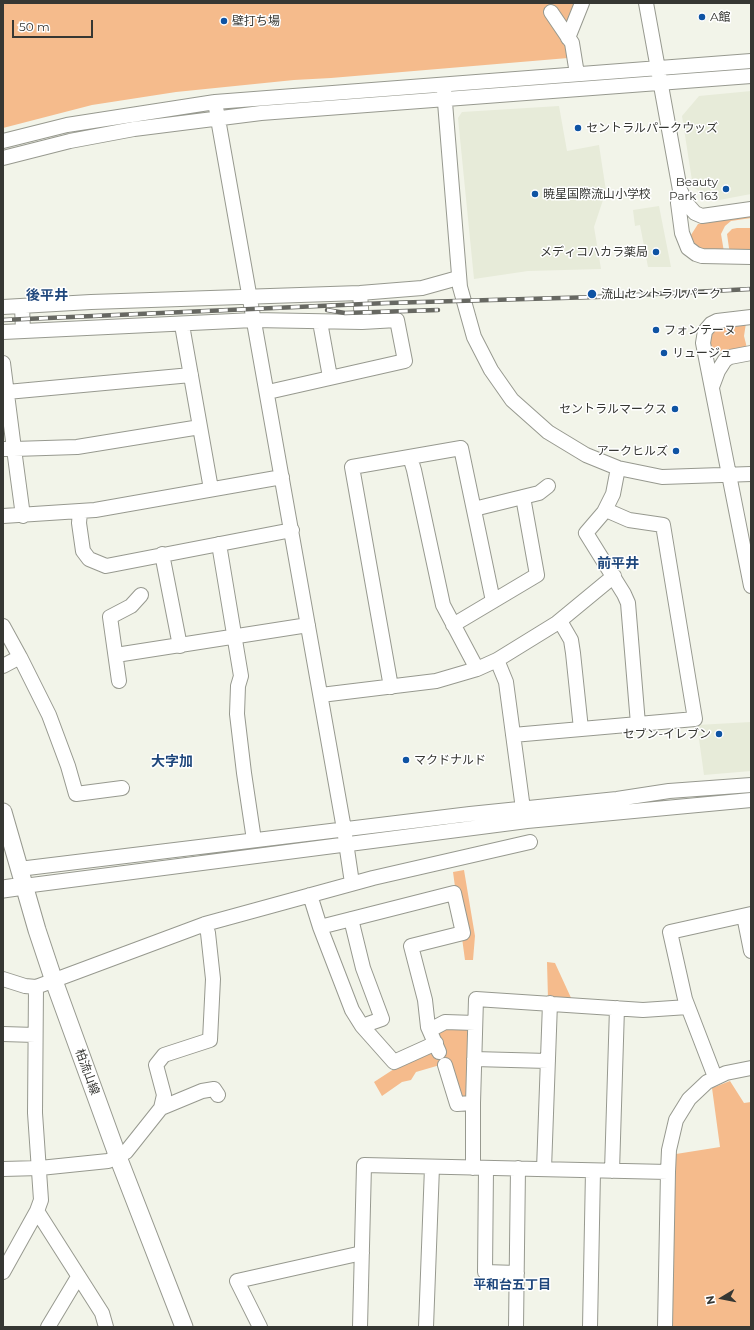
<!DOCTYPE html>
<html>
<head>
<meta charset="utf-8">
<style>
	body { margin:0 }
	#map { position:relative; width:754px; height:1330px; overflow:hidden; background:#f2f4e9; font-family:Montserrat,sans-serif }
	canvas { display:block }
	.frame { position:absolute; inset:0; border:4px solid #363733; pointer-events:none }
	.north { position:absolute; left:702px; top:1278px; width:40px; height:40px; -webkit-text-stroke:3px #fff; paint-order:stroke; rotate:260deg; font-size:11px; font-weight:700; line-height:16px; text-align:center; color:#363733 }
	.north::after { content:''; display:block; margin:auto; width:14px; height:18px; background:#363733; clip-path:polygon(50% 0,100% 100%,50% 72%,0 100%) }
	.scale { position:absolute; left:12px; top:20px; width:81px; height:18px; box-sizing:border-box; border:2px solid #363733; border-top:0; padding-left:5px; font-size:12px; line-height:14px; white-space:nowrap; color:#363733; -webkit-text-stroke:3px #fff; paint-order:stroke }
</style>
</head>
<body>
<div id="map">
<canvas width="754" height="1330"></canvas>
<div class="frame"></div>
<div class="north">N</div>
<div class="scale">50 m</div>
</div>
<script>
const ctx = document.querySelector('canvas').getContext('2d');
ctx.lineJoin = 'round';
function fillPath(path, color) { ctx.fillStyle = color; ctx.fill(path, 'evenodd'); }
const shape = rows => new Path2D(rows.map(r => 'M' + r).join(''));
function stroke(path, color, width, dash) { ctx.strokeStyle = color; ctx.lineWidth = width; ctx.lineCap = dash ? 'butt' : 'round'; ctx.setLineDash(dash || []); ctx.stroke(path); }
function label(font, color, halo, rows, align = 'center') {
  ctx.font = font + ' Montserrat,"Noto Sans JP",sans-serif'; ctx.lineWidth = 3; ctx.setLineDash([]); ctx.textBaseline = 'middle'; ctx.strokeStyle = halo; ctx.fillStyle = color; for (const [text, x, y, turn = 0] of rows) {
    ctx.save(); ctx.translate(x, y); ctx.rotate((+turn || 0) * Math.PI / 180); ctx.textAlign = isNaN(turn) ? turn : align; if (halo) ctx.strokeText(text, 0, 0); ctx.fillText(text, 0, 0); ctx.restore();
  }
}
fillPath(shape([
	[751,91,751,194,714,201,693,187,682,116,699,96],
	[559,106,567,151,599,145,606,191,594,227,601,269,528,271,474,279,458,118,462,112],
	[659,206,671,267,648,267,640,225,635,226,633,210],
	[751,722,751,771,704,775,697,725]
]), '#e7ebd9');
fillPath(shape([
	[3,3,578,3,568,58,331,78,294,80,176,92,92,105,3,128],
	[751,214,751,218,731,221,725,226,721,234,724,252,700,248,692,242,691,235,698,224],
	[737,228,751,228,751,252,730,250,729,248,727,234,732,229],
	[746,323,744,336,747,348,726,352,710,349,711,335,714,331,727,325],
	[464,870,475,936,473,960,465,960,453,872],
	[547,962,555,963,572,1000,548,999],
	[445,1026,470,1030,469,1098,460,1101,440,1065,416,1072,411,1080,402,1082,382,1096,374,1082,394,1069,435,1033],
	[730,1081,744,1103,751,1102,751,1327,671,1327,676,1154,720,1147,712,1088]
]), '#f5bb8c');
const minor = shape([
	[646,3,680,190,687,204,695,213,702,216,751,209],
	[551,12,572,43,577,74],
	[568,38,582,3],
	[444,90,460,287,474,337,491,370,512,400,548,432,586,455,618,468,662,477,751,474],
	[215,102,344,829,352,883],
	[3,141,67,125,215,102,751,61],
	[3,158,70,141,134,129,261,113,751,76],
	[680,190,678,203,682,233,688,248,696,254,702,256,751,257],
	[360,293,362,322],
	[22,306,23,331],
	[3,307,91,302,360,293,422,288,458,278],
	[751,317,717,321,711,324,705,331,703,343,751,586],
	[320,322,330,377],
	[182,325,211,489],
	[3,332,254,320,362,322,397,320,405,361,268,392],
	[3,363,14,449,77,447,200,427],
	[712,387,718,371,725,360,730,357,751,353],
	[7,392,191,375],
	[3,449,14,449,23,516],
	[410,457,414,470,443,605,477,669,497,660,557,623,614,576],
	[618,468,613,494,604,512,586,533,624,594,628,603,638,724],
	[474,509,539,493,548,486],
	[80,512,79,523,83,551,89,559,106,566,292,530],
	[3,516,95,510,282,477],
	[219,544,241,676,238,686,237,714,244,773,254,840],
	[162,554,180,646],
	[560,621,571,640,573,653,581,729],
	[453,625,537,575,523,497],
	[3,626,20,657],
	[116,655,308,625],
	[497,660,506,682,523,809],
	[3,666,20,657,49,715,68,766,76,794,122,788],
	[119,681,110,617,131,606,141,595],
	[391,687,352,467,461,448,493,601],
	[321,695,436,681,477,669],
	[513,735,695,719,663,525,629,520,606,510],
	[19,869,470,814,617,799,669,791,751,785],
	[24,886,527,821,751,800],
	[310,895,320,927,454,893,463,933,411,946,425,1000,428,1027,439,1052],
	[744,916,751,951],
	[351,919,363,968,382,1019,362,1026],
	[320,927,352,1010,362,1026,394,1062,436,1043],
	[3,979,25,986,36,987,205,924,373,878,530,842],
	[430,1030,445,1022,475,1023],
	[3,1034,35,1035],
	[474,1059,548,1061],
	[445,1065,457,1104,473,1103,476,999,643,1010,688,1007],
	[715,1077,685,999,670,932,751,914],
	[161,1108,202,1091,214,1089,218,1095],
	[117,1155,126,1152,161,1108,164,1095,156,1065,164,1055,210,1040,213,979,208,933,205,924],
	[473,1168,473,1103],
	[3,1169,40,1168,108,1161,118,1157],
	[486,1169,485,1272,517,1273],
	[544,1169,550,1003],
	[612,1171,617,1008],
	[37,1211,102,1313,106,1327],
	[3,1272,37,1211,41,1200,35,1113,36,987],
	[48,1327,78,1277],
	[260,1327,237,1281,362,1253],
	[360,1327,364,1165,668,1172],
	[426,1327,432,1167],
	[516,1327,518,1168],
	[590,1327,593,1171],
	[665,1327,668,1172,669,1150,676,1120,689,1099,707,1082,726,1073,751,1068]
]);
const major = shape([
	[3,812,37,930,54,981,118,1157,184,1327],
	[3,889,24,886]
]);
stroke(minor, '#97998f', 16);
stroke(major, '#97998f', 19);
stroke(minor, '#fff', 14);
stroke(major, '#fff', 17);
const rail = shape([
	[327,310,345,313,438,310],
	[3,320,387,303,596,297,751,289]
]);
stroke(rail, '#676862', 4.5);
stroke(rail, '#fff', 3, [9]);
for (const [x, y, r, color] of [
	[702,17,4,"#0e53a3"],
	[224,21,4,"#0e53a3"],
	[578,128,4,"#0e53a3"],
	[726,189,4,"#0e53a3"],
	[535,194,4,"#0e53a3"],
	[656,252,4,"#0e53a3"],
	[592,294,5,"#0e53a3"],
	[656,330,4,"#0e53a3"],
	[664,353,4,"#0e53a3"],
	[675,409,4,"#0e53a3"],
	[676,451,4,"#0e53a3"],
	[719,734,4,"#0e53a3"],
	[406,760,4,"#0e53a3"]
]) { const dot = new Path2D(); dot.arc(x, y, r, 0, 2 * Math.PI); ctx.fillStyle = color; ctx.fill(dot); stroke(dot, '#fff', 1.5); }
label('12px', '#363733', '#fff', [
	["A館",710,17],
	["壁打ち場",232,21],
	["セントラルパークウッズ",586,128],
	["Beauty",718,182,"right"],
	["Park 163",718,196,"right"],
	["暁星国際流山小学校",543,194],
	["メディコハカラ薬局",648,252,"right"],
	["流山セントラルパーク",601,294],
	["フォンテーヌ",664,330],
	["リュージュ",672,353],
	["セントラルマークス",667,409,"right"],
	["アークヒルズ",668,451,"right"],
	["セブン-イレブン",711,734,"right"],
	["マクドナルド",414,760]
], 'left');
label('12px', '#363733', '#fff', [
	["柏流山線",87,1072,70]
]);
label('bold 13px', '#1f477c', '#fff', [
	["平和台五丁目",512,1285]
]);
label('bold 14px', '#1f477c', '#fff', [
	["後平井",47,296],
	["前平井",618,564],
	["大字加",172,762]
]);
</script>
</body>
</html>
